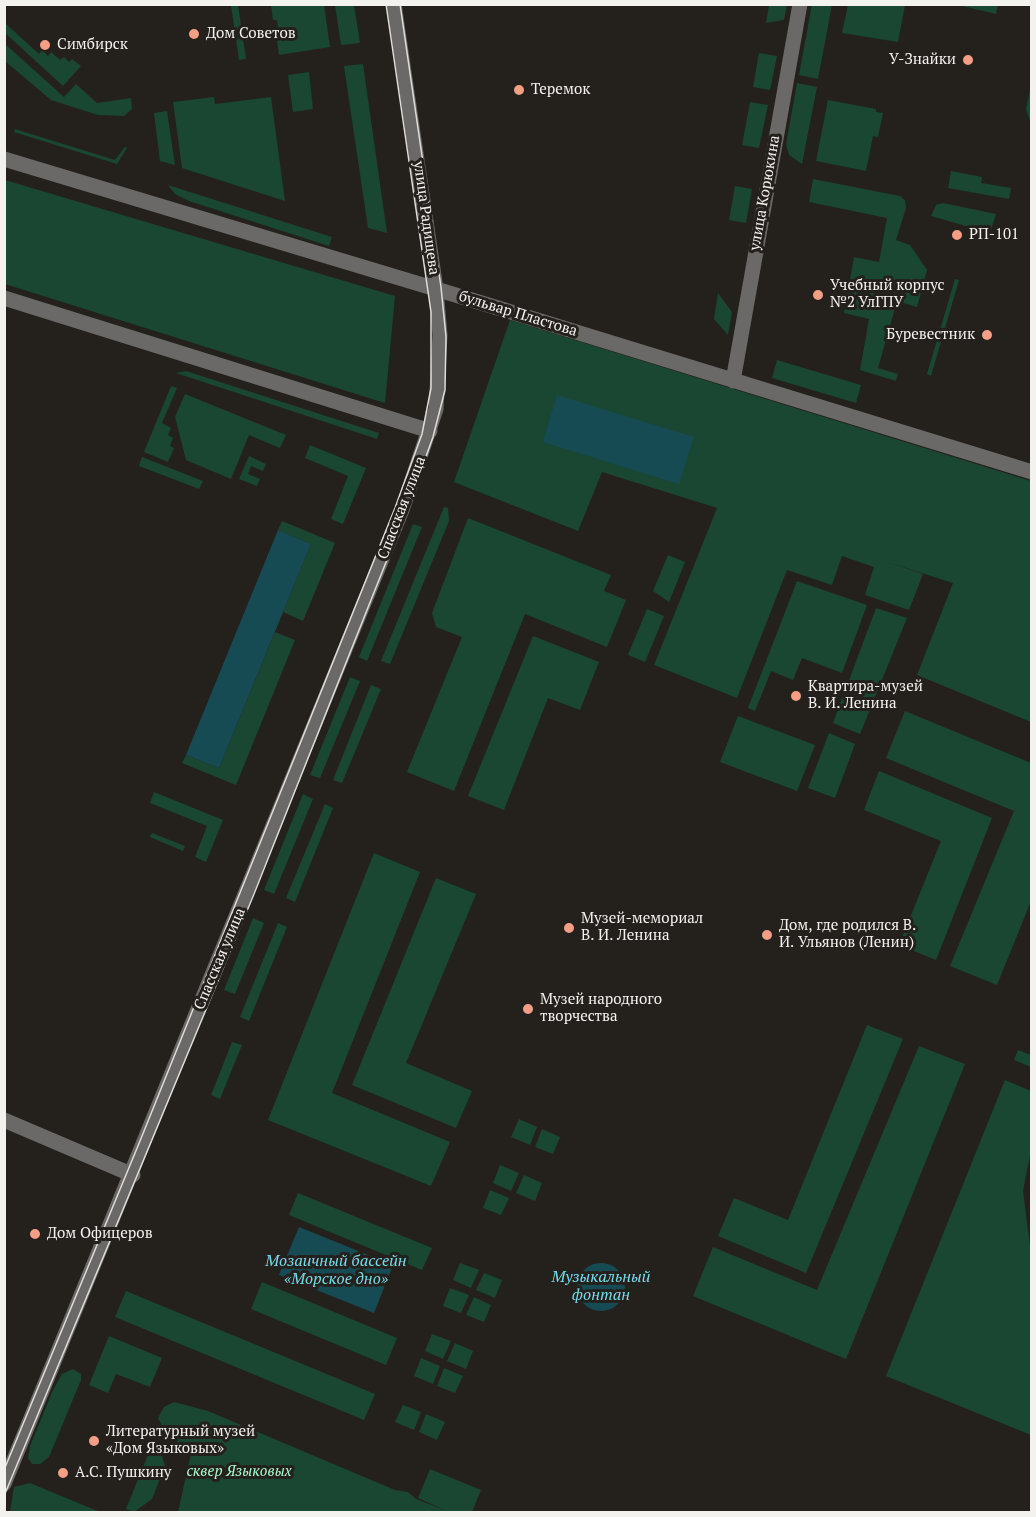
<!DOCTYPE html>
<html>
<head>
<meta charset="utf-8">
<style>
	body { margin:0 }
	#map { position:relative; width:1036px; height:1517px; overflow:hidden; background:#24211d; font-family:"PT Serif",serif }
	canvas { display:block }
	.frame { position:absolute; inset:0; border:6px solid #f4f2ef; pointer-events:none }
</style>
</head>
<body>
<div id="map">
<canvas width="1036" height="1517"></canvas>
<div class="frame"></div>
</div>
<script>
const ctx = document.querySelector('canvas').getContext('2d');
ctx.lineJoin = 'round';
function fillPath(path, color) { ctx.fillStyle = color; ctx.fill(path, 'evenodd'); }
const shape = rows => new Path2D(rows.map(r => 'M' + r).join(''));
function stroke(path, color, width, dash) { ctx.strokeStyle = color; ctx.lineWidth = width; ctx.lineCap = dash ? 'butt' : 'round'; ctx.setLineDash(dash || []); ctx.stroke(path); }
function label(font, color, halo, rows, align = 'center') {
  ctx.font = font + ' "PT Serif",serif'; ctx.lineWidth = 6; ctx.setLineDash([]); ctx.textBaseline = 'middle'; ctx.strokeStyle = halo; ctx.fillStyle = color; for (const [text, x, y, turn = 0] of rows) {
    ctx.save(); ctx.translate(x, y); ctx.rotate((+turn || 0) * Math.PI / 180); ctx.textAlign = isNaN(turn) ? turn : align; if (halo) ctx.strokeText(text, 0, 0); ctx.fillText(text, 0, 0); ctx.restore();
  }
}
fillPath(shape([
	[812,4,832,5,818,79,799,75],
	[954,4,998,4,998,5,996,14],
	[231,5,238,5,246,59,239,60],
	[271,5,324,5,330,47,279,55,275,28,278,28,277,20,273,20],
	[335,5,354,5,360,43,341,45],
	[769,5,787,5,784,20,766,23],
	[848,5,905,5,898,42,842,33],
	[5,23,39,54,42,50,48,56,51,52,60,60,64,57,69,62,72,59,81,66,63,86,5,33],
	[4,43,64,97,76,84,97,103,131,98,132,109,124,116,98,115,51,100,5,61],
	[759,53,777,56,770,90,753,87],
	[363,64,387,233,368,228,344,66],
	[309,72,313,109,293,112,288,75],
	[797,83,817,87,802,164,789,155,786,144],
	[1031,86,1032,86,1031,124,1026,109],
	[214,97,215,104,271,97,285,201,182,168,173,102],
	[828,100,876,109,876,112,883,113,878,137,873,136,866,171,816,161],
	[750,102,768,105,759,148,742,145],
	[167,111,175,165,160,161,154,113],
	[15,129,115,160,125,147,127,148,117,164,14,132],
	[951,171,982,177,981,183,1011,188,1009,199,948,188],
	[813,179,900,196,905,200,906,208,896,240,910,245,927,270,917,307,897,301,878,368,898,374,896,381,860,370,869,319,844,313,854,257,879,262,887,218,809,202],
	[5,180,395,296,385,403,5,284],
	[168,185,332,237,329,246,189,201,175,194],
	[735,186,752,189,746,223,729,220],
	[943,203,996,214,990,233,931,216,936,205],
	[955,279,959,280,931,376,927,374],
	[718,293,732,312,728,335,714,319],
	[510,320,1031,481,1031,722,917,675,953,583,884,561,923,574,909,610,865,595,874,567,842,556,832,585,787,570,737,698,654,665,717,508,602,472,578,531,454,482],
	[777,360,861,385,856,403,772,378],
	[186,371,379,433,377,439,176,373],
	[171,386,177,388,162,423,171,428,168,435,173,438,170,446,174,448,168,462,144,452],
	[185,394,286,435,280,448,249,435,231,479,186,460,175,417],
	[310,445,366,468,343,524,331,519,348,476,305,458],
	[249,456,266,464,263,471,251,466,248,474,260,479,257,486,239,479],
	[142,457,203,481,199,489,139,466],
	[444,507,448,508,449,521,390,664,381,661],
	[468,518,611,575,604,591,626,600,607,647,525,614,454,791,407,772,462,637,436,627,432,613],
	[282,521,335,543,303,621,283,612,311,544,278,530],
	[413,524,422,527,367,661,359,657],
	[668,555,685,562,669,602,653,591],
	[797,581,867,605,842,673,802,658,793,680,771,671,755,711,748,708],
	[876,608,907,618,860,734,833,723],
	[647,609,664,616,645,662,628,655],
	[275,632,295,640,236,785,182,763,186,755,219,768],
	[533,636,599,662,580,710,548,698,504,810,468,796],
	[350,677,360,681,320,778,310,775],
	[371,685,381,689,342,783,333,780],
	[905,711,1031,763,1031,901,997,985,950,966,1014,811,886,758],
	[738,716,815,745,797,791,720,762],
	[829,733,855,744,835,798,808,788],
	[879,771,992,818,936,960,899,945,941,841,864,810],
	[154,792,223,820,206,862,195,857,207,826,150,803],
	[303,794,313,799,274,894,264,890],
	[325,804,333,808,295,902,286,898],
	[152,833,185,846,183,851,150,837],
	[374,853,420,872,332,1093,450,1142,431,1186,268,1120],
	[436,878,476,894,406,1063,472,1091,456,1128,352,1085],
	[253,918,264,923,235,994,224,990],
	[278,923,287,927,249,1021,240,1017],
	[867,1025,903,1039,806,1273,718,1236,734,1198,788,1220],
	[232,1042,242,1045,220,1099,211,1095],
	[919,1046,965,1064,846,1359,693,1296,713,1247,817,1290],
	[1018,1050,1031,1055,1031,1067,1014,1060],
	[1005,1080,1031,1091,1031,1150,1023,1191,1032,1261,1031,1435,886,1376],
	[519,1119,537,1127,530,1145,511,1137],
	[542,1129,560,1137,553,1154,535,1147],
	[500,1165,519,1173,511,1191,493,1183],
	[524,1175,542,1183,535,1201,516,1193],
	[490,1190,509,1198,501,1215,483,1208],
	[298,1193,432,1248,422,1270,289,1215],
	[460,1263,479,1270,471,1288,453,1280],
	[484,1273,502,1280,495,1298,476,1290],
	[262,1282,397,1338,386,1365,251,1309],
	[450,1288,469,1295,461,1313,443,1306],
	[126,1291,375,1394,364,1420,115,1317],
	[474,1297,491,1305,484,1322,466,1315],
	[432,1334,451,1341,443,1359,425,1351],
	[109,1336,162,1358,150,1387,116,1374,108,1393,89,1385],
	[455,1343,473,1351,466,1369,447,1361],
	[421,1358,440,1366,433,1384,414,1376],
	[444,1368,463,1376,455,1393,437,1386],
	[73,1369,81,1374,81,1380,49,1457,40,1464,32,1464,28,1458,30,1446,53,1390,62,1374],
	[174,1402,208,1411,395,1490,408,1492,416,1499,447,1511,418,1498,430,1469,481,1490,472,1512,178,1512,191,1454,185,1448,173,1447,158,1418,164,1407],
	[403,1405,421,1412,414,1430,395,1422],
	[426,1414,445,1422,437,1440,419,1432],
	[150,1450,162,1456,165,1466,152,1499,134,1512,126,1509],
	[30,1483,100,1512,10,1512,14,1487]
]), '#194731');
fillPath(shape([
	[557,395,694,437,679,484,543,442],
	[278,530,311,544,219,768,186,755],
	[299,1227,393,1265,374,1313,279,1275],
	'577 1287a24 24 0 1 1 48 0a24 24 0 1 1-48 0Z'
]), '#174b53');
stroke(shape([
	[436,289,1032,472],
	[733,381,800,4],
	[4,1120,133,1175]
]), '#6b6967', 15);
stroke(shape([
	[4,159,436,289],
	[4,298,430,431],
	[4,1484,402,510,436,409,440,335,436,289,394,4]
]), '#6b6967', 15);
stroke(shape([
	[4,1470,140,1141,395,508,422,434,431,388,431,312,386,4],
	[4,1496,254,894,406,512,433,437,445,390,446,337,441,287,400,4]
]), '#dfddd9', 1.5);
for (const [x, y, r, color] of [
	[194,34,6,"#f49e86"],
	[45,45,6,"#f49e86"],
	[968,60,6,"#f49e86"],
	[519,90,6,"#f49e86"],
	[957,235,6,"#f49e86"],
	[818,295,6,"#f49e86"],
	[987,335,6,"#f49e86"],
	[796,696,6,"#f49e86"],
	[569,928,6,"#f49e86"],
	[767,935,6,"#f49e86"],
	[528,1009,6,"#f49e86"],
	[35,1234,6,"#f49e86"],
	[94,1441,6,"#f49e86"],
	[63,1473,6,"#f49e86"]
]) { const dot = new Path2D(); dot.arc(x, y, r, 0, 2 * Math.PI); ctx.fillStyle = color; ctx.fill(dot); stroke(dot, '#24211d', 2); }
label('15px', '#f4f2ef', '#24211d', [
	["Дом Советов",206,34],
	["Симбирск",57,45],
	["У-Знайки",956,60,"right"],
	["Теремок",531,90],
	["РП-101",969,235],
	["Учебный корпус",830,286],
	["№2 УлГПУ",830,303],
	["Буревестник",975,335,"right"],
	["Квартира-музей",808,687],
	["В. И. Ленина",808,704],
	["Музей-мемориал",581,919],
	["В. И. Ленина",581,936],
	["Дом, где родился В.",779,926],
	["И. Ульянов (Ленин)",779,943],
	["Музей народного",540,1000],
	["творчества",540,1017],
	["Дом Офицеров",47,1234],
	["Литературный музей",106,1432],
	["«Дом Языковых»",106,1449],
	["А.С. Пушкину",75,1473]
], 'left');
label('15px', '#f4f2ef', '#24211d', [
	["улица Корюкина",765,193,-80],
	["улица Радищева",426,218,82],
	["бульвар Пластова",518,314,17],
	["Спасская улица",402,508,-69],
	["Спасская улица",220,959,-67]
]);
label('italic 15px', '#a8f8cd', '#24211d', [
	["сквер Языковых",239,1472]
]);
label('italic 16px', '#76dced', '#24211d', [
	["Мозаичный бассейн",336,1261],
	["«Морское дно»",336,1279],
	["Музыкальный",601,1277],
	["фонтан",601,1295]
]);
</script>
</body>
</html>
